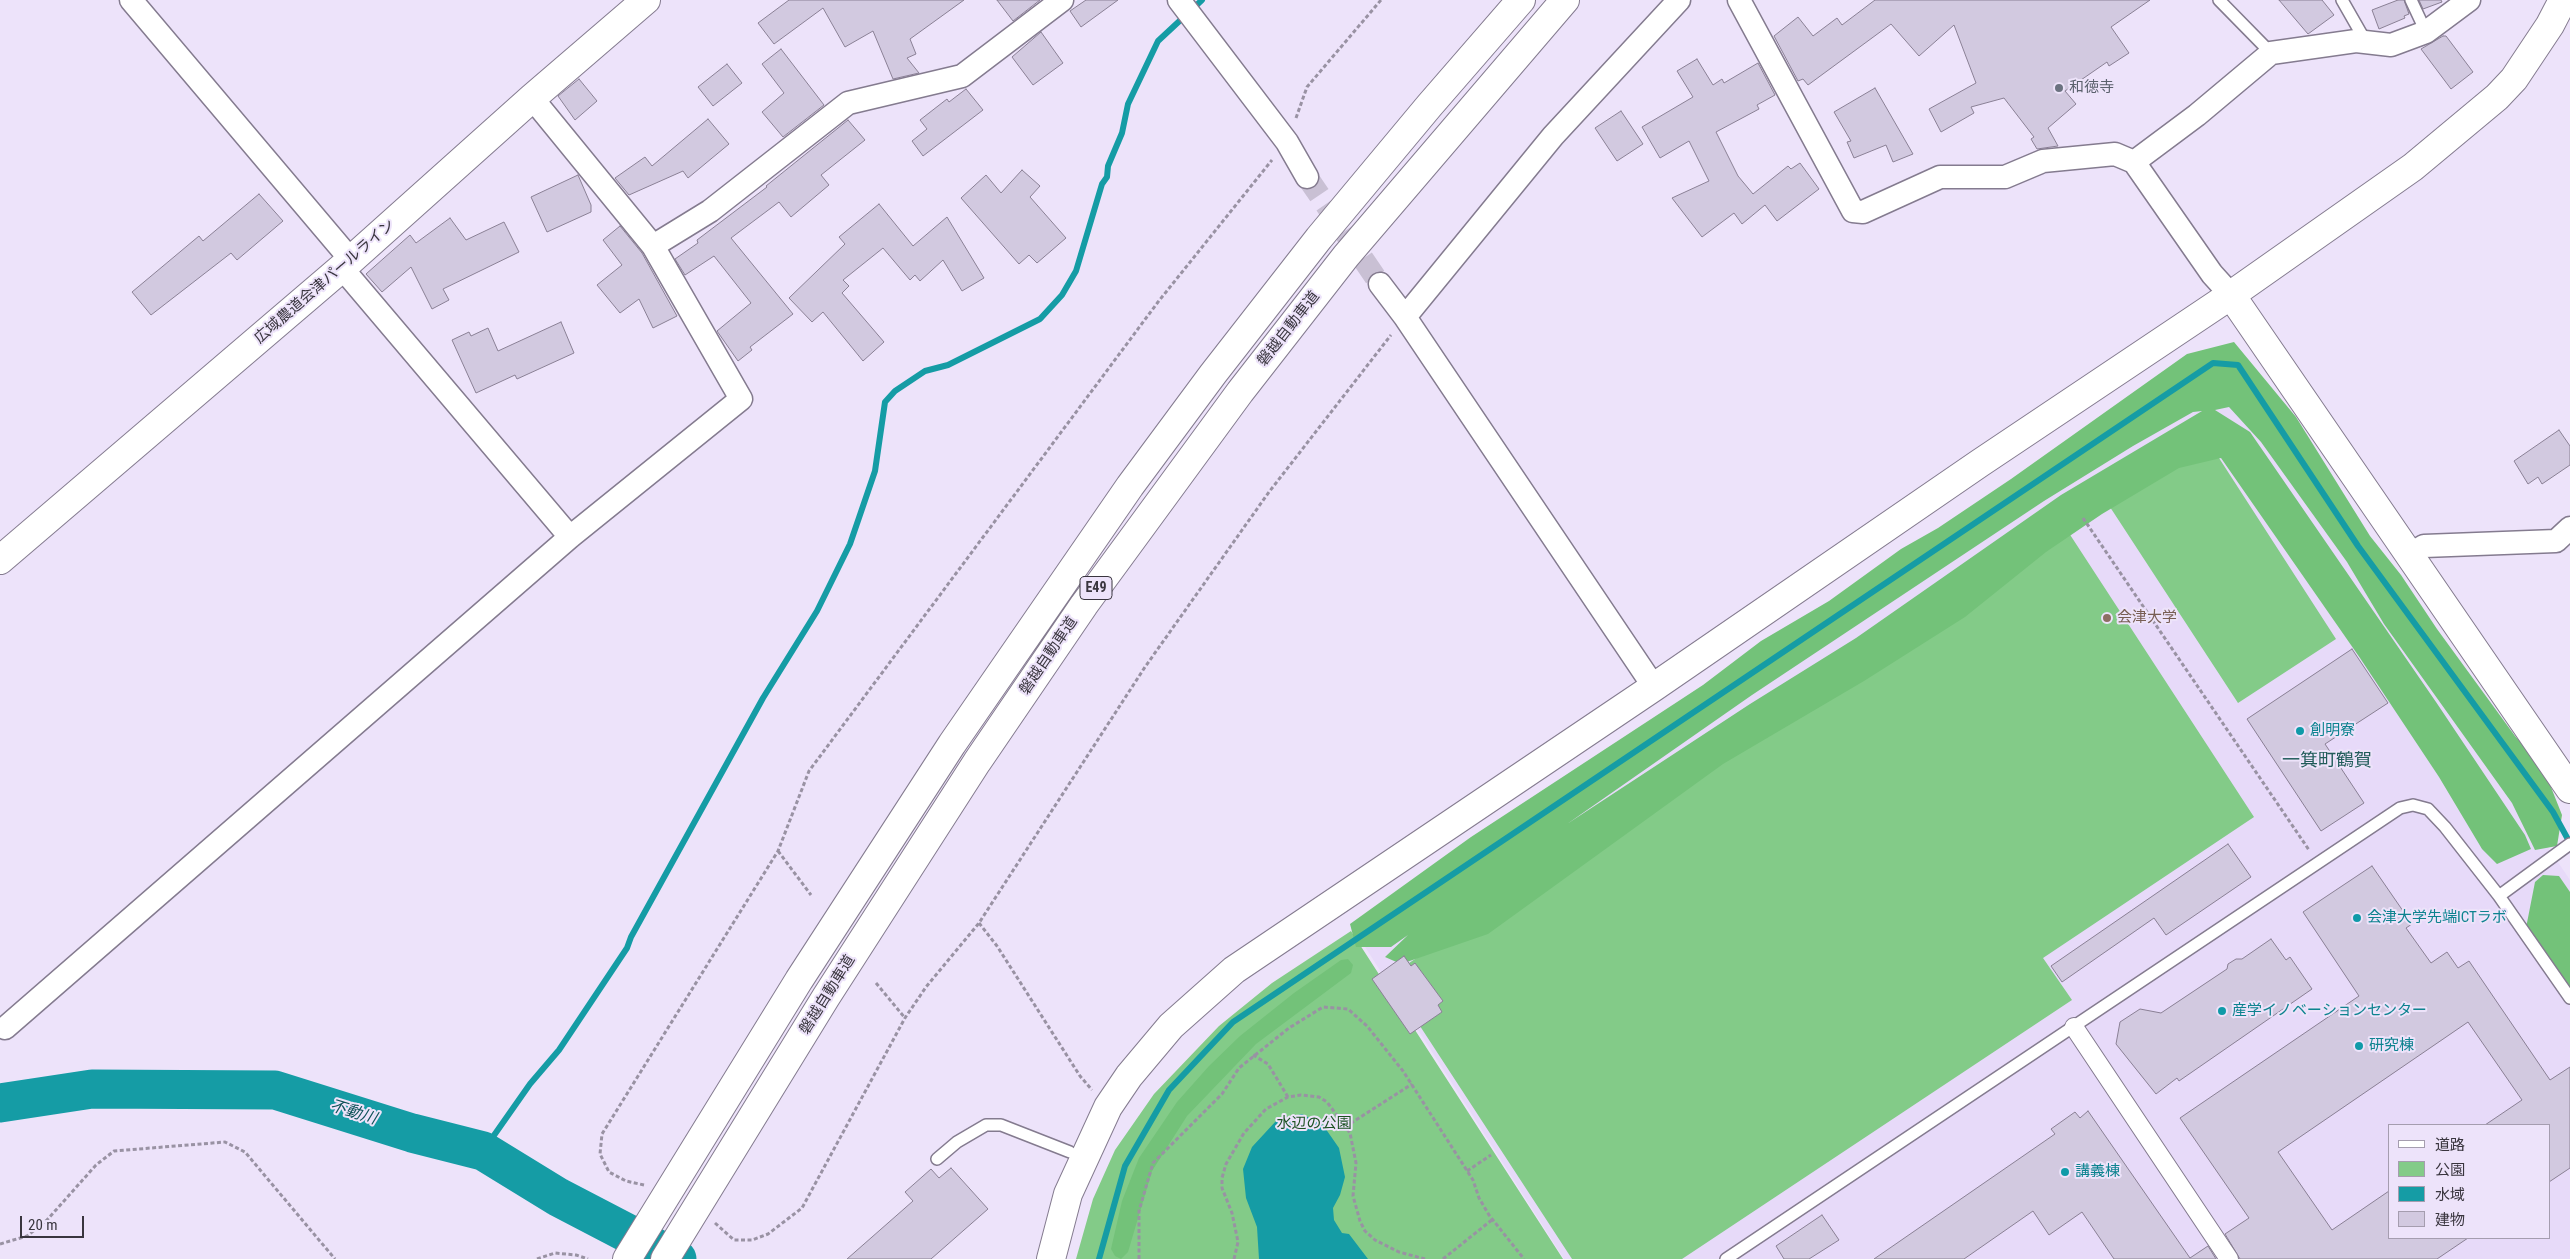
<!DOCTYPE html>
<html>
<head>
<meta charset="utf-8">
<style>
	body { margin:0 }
	#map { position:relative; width:2570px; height:1259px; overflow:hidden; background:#ede3fa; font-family:"Roboto Condensed","Noto Sans JP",sans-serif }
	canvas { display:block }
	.legend { position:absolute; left:2388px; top:1124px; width:162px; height:115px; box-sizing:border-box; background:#ede3fa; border:1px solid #a59daf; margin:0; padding:6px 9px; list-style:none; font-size:15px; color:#39353e }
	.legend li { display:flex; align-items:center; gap:10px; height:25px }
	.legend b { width:25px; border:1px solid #a59daf }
	.scale { position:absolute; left:20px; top:1216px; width:64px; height:22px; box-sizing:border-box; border:2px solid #39353e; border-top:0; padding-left:6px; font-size:15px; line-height:18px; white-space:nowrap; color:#39353e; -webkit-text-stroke:4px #ede3fa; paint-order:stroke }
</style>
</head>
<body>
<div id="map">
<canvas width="2570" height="1259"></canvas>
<ul class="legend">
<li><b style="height:6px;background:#fff"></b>道路</li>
<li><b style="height:14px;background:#83cb88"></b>公園</li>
<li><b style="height:14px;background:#159ca5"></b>水域</li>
<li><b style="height:14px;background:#d2c9e0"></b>建物</li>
</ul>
<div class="scale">20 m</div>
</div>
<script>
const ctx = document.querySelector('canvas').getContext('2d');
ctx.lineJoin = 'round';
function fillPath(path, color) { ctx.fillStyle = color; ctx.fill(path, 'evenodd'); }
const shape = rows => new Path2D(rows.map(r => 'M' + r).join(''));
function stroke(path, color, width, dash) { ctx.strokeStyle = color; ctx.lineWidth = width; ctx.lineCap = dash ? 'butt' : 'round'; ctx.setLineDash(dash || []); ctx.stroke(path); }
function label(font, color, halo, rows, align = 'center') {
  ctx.font = font + ' "Roboto Condensed","Noto Sans JP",sans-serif'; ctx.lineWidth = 4; ctx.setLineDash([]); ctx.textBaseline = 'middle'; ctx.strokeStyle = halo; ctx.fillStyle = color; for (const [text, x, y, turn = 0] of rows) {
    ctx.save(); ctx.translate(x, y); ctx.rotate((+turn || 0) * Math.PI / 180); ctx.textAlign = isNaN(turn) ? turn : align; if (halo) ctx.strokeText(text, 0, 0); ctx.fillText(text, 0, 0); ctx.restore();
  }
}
fillPath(shape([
	[2217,356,2570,880,2570,1259,1564,1259,1353,928],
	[2389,1125,2549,1125,2549,1238,2389,1238]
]), '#e7daf9');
fillPath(shape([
	[2208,441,2336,639,2238,703,2110,507],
	[2065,527,2254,817,2043,958,2072,1000,1682,1259,1572,1259,1388,977],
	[1351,931,1563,1259,1076,1259,1093,1199,1115,1150,1154,1094,1219,1026,1272,983]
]), '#83cb88');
fillPath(shape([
	[2234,342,2296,417,2370,536,2401,575,2437,629,2515,736,2543,767,2562,815,2557,846,2535,850,2512,803,2384,624,2347,562,2261,442,2229,407,2215,410,2250,432,2436,702,2525,835,2531,849,2497,864,2482,849,2439,777,2360,658,2221,458,2179,468,2102,514,2046,552,1965,617,1864,681,1723,764,1488,934,1401,964,1385,957,1408,935,1391,947,1356,947,1350,924,1471,837,1703,685,1761,641,1829,601,1901,549,1938,528,2011,479,2187,354],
	[2202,411,2061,495,1856,638,1750,704,1567,824,1752,695,2044,501,2133,446,2193,412],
	[2543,875,2559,876,2570,892,2570,999,2525,933,2535,882],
	[1348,959,1353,965,1351,973,1256,1044,1187,1116,1152,1171,1128,1252,1121,1259,1115,1256,1111,1249,1122,1201,1139,1158,1177,1102,1209,1066,1240,1036,1294,993,1341,960]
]), '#73c279');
fillPath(shape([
	[1302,1114,1323,1125,1339,1148,1345,1177,1340,1195,1333,1208,1334,1220,1342,1233,1349,1234,1368,1259,1259,1259,1257,1227,1246,1198,1243,1169,1252,1147,1276,1121]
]), '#159ca5');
stroke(shape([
	[483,1151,530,1084,559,1050,627,948,631,937,763,698,817,611,850,544,875,471,885,402,895,391,925,371,948,365,1040,319,1062,295,1076,271,1102,184,1107,177,1108,166,1122,133,1128,104,1158,41,1202,0],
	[1099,1259,1125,1166,1169,1090,1233,1022,2213,363,2238,365,2358,546,2553,812,2570,843]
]), '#159ca5', 6);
stroke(shape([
	[0,1103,92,1089,275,1090,412,1133,483,1151,558,1197,677,1259]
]), '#159ca5', 39);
const building = shape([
	[789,0,964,0,910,39,916,54,907,58,919,73,893,79,873,31,845,47,823,8,774,44,758,23,789,0],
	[997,0,1040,0,1013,21,997,0],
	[1086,0,1118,0,1081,27,1070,11,1086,0],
	[1875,0,2150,0,2111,27,2129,53,2109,66,2107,62,2065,91,2076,104,2048,128,2058,146,2037,149,2031,139,2034,137,2004,98,1971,107,1974,113,1941,132,1929,109,1976,83,1954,25,1919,56,1891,24,1808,85,1803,79,1798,81,1774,36,1798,17,1813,36,1837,18,1842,25,1875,0],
	[2279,0,2322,0,2334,15,2308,34,2279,0],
	[2398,0,2404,0,2409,14,2404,16,2405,18,2379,29,2372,10,2398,0],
	[2419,0,2441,0,2442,2,2423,9,2419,0],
	[1041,32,1063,63,1033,85,1012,57,1041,32],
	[2443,36,2446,36,2473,72,2451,89,2421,49,2443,36],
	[781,49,824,105,783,137,762,112,784,93,762,64,781,49],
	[1697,59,1713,85,1722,79,1724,83,1758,63,1775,95,1757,105,1759,109,1716,132,1738,176,1753,194,1788,166,1791,169,1800,163,1819,189,1777,221,1765,205,1742,224,1734,213,1702,237,1672,198,1709,181,1689,141,1660,158,1642,127,1693,97,1677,71,1697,59],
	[727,64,742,83,713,106,698,87,727,64],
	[579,79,597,101,575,120,558,96,579,79],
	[1875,88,1913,154,1893,162,1886,145,1854,158,1847,142,1851,141,1834,112,1875,88],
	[966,89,983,110,923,156,912,141,927,129,920,120,947,99,949,102,966,89],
	[1621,111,1643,144,1617,161,1595,128,1621,111],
	[708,119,729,144,688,178,683,171,629,195,615,178,645,157,652,166,708,119],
	[848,120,865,140,821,175,829,185,791,217,779,202,731,238,793,314,750,347,752,350,738,361,717,331,751,303,714,256,685,275,675,259,698,243,697,240,767,187,766,186,848,120],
	[1022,170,1040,186,1030,197,1066,238,1037,263,1029,255,1019,264,961,198,986,175,1001,193,1022,170],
	[578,175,591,205,591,212,547,232,531,197,578,175],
	[259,194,283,221,237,260,231,253,151,315,132,292,199,236,203,241,259,194],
	[879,204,913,246,947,217,984,278,962,291,943,260,920,281,915,275,910,280,883,248,843,280,849,286,842,293,884,342,863,361,823,312,812,322,789,298,845,244,839,237,879,204],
	[450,218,466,240,504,222,519,252,443,289,449,300,432,309,411,267,382,292,366,274,410,235,416,243,450,218],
	[620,226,642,253,677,316,653,328,639,299,620,313,597,285,622,265,603,240,620,226],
	[561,322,574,353,517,379,515,375,476,393,452,340,469,332,471,336,488,328,498,351,561,322],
	[2559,430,2570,446,2570,465,2542,484,2538,477,2528,484,2514,461,2559,430],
	[2352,649,2388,703,2325,744,2364,803,2321,831,2247,719,2352,649],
	[2228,844,2251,877,2166,935,2154,918,2062,982,2051,966,2228,844],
	[2372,866,2412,924,2406,928,2431,963,2447,952,2458,968,2469,961,2550,1080,2570,1067,2570,1168,2549,1182,2549,1125,2485,1125,2522,1100,2468,1022,2278,1152,2332,1230,2389,1191,2389,1238,2468,1238,2437,1259,2240,1259,2225,1234,2249,1218,2180,1118,2359,996,2303,912,2372,866],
	[2271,939,2286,960,2290,957,2312,989,2179,1081,2177,1078,2156,1094,2116,1044,2120,1022,2140,1009,2161,1013,2227,969,2228,964,2236,959,2242,959,2271,939],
	[1404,956,1411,966,1415,963,1443,1001,1438,1005,1442,1012,1410,1034,1372,979,1404,956],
	[2088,1111,2190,1258,2208,1246,2216,1259,2114,1259,2082,1212,2049,1235,2033,1211,1964,1259,1874,1259,2055,1134,2051,1129,2075,1112,2080,1118,2088,1111],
	[951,1168,988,1209,931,1259,847,1259,913,1201,905,1192,931,1169,939,1178,951,1168],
	[1822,1215,1839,1240,1809,1259,1784,1259,1776,1246,1822,1215]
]);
fillPath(building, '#d2c9e0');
stroke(building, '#8a8095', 1);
stroke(shape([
	[1307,177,1380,284]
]), '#c9c0d4', 22, [22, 11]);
const service = shape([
	[2219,0,2271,53],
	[2342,0,2366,42],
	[2411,0,2426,32],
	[2499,896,2570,844],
	[937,1159,957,1142,986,1125,1001,1125,1070,1152],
	[1726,1259,2400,808,2413,805,2428,809,2445,827,2499,896,2570,998]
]);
const pedestrian = shape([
	[2074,1027,2229,1259]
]);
const minor = shape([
	[131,0,351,260],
	[1179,0,1287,142,1307,177],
	[1739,0,1853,211,1863,212,1940,177,2005,177,2043,161,2115,154,2134,162,2197,115,2271,53,2356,41,2391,45,2426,32,2469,0],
	[2134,162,2212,274,2231,295],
	[653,246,710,211,848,103,962,76,1062,0],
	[342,268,570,537],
	[1380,284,1405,317,1654,687],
	[1405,317,1553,136,1679,0],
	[2409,555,2424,546,2556,541,2570,528],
	[5,1028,570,537,741,399,653,246,532,98]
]);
const tertiary = shape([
	[2231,295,2570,789],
	[0,560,351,260,532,98,646,0],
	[1051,1259,1068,1194,1108,1107,1129,1076,1171,1026,1234,970,1654,687,1980,463,2231,295,2413,167,2497,97,2514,79,2550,25,2563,0]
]);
const motorway = shape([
	[627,1259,799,980,952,744,1130,486,1213,374,1319,238,1429,106,1521,0],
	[665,1259,826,997,977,762,1084,605,1240,392,1346,256,1565,0]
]);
stroke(service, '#847b8f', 14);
stroke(pedestrian, '#847b8f', 20);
stroke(minor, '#847b8f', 25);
stroke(tertiary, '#847b8f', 30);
stroke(motorway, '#847b8f', 30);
stroke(shape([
	[1296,118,1307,87,1381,0],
	[2083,518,2309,850],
	[778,851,811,895],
	[979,923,997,946,1080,1076,1092,1090],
	[876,983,905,1018],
	[1253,1055,1268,1064,1288,1097],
	[1345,1127,1412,1084],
	[1467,1171,1491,1155],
	[644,1185,626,1181,609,1172,600,1154,602,1134,778,851,809,771,1158,302,1272,160],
	[715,1223,734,1240,752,1240,768,1234,802,1208,905,1018,926,987,979,923,1145,667,1269,492,1391,335],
	[0,1244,27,1236,47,1220,96,1165,114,1151,225,1142,245,1152,335,1259],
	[537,1259,555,1253,576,1255,588,1259],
	[1139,1259,1139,1211,1153,1163,1222,1094,1239,1068,1289,1028,1323,1007,1348,1009,1367,1026,1403,1071,1473,1180,1479,1198,1489,1215,1524,1259],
	[1234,1259,1238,1242,1232,1213,1222,1188,1222,1178,1226,1164,1244,1133,1266,1109,1288,1097,1301,1095,1319,1097,1327,1102,1350,1133,1356,1163,1353,1196,1360,1221,1365,1231,1375,1240,1399,1252,1425,1259],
	[1443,1259,1493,1219]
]), '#9992a3', 3, [4, 2.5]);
stroke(service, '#fff', 11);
stroke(pedestrian, '#fff', 18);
stroke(minor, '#fff', 22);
stroke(tertiary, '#fff', 28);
stroke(motorway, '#fff', 28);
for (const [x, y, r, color] of [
	[2059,88,5,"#6b7280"],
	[2107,618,5,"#8d6e63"],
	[2300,731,5,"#0f9aa8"],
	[2357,918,5,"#0f9aa8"],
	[2222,1011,5,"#0f9aa8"],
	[2359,1046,5,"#0f9aa8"],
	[2065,1172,5,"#0f9aa8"]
]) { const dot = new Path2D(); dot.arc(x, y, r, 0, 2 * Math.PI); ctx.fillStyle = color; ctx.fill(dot); stroke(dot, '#ede3fa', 2); }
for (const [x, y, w] of [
	[1096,588,32]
]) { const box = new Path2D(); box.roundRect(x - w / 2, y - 11.5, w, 23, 4); ctx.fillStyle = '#ede3fa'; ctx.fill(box); stroke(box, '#39353e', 1); }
label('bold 14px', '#39353e', null, [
	["E49",1096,588]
]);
label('15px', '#5b616d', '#ede3fa', [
	["和徳寺",2069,88]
], 'left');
label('15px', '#39353e', '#ede3fa', [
	["広域農道会津パールライン",325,282,-41],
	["磐越自動車道",1289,329,-52],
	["磐越自動車道",1049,656,-56],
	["磐越自動車道",828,995,-58]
]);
label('15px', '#785e54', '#ede3fa', [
	["会津大学",2117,618]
], 'left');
label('15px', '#0d838f', '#ede3fa', [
	["創明寮",2310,731],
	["会津大学先端ICTラボ",2367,918],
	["産学イノベーションセンター",2232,1011],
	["研究棟",2369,1046],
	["講義棟",2075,1172]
], 'left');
label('15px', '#1b5222', '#ede3fa', [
	["水辺の公園",1314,1124]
]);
label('italic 16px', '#0f5359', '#ede3fa', [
	["不動川",353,1113,17]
]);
label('18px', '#215c5a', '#ede3fa', [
	["一箕町鶴賀",2327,761]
]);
</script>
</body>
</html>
